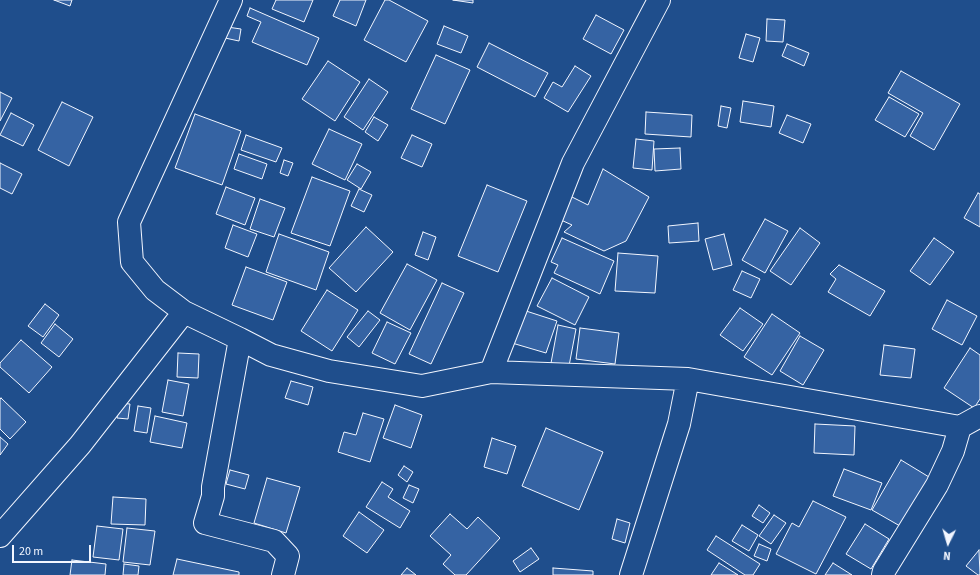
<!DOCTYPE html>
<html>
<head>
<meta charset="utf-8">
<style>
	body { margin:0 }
	#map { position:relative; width:980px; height:575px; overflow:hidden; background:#1f4e8c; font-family:"Source Sans 3",sans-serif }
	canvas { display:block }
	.north { position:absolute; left:928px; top:523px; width:40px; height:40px; -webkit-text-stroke:3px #1f4e8c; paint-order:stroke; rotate:185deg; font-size:11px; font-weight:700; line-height:16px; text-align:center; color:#f2f6ff }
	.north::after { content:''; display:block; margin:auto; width:14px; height:18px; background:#f2f6ff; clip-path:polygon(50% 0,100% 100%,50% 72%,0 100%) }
	.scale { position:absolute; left:12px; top:545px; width:79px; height:18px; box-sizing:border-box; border:2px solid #f2f6ff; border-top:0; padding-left:5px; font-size:12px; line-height:14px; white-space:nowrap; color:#f2f6ff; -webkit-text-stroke:3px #1f4e8c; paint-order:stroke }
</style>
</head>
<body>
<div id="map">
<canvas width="980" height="575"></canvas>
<div class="north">N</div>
<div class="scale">20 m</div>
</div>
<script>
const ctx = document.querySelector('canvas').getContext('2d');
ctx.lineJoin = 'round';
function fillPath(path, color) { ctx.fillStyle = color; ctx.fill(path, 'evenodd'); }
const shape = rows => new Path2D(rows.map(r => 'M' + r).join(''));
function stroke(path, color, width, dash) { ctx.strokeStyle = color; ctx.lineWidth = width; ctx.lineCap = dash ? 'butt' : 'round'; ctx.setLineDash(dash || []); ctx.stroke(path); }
const building = shape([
	[54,0,72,0,70,6,54,0],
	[276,0,313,0,304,22,272,9,276,0],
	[340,0,366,0,356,26,333,16,340,0],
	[385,0,389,0,428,21,406,62,364,40,385,0],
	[453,0,473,0,473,3,453,0],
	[250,8,319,38,307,65,252,42,261,22,247,16,250,8],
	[596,15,624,30,611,54,583,39,596,15],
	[767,19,785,20,783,42,766,41,767,19],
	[444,26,468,36,461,53,437,44,444,26],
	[227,27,241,29,239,41,225,38,227,27],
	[746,34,760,38,753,62,739,58,746,34],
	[489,43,548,73,535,97,477,67,489,43],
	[787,44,809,53,804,66,782,56,787,44],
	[436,55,470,70,445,124,411,109,436,55],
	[328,61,360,82,335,121,302,99,328,61],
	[575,66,591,76,568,112,544,98,553,82,562,87,575,66],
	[901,71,960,104,934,150,910,136,923,113,888,93,901,71],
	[369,79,388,92,363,130,344,117,369,79],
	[0,92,12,98,0,121,0,92],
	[889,97,919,114,905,137,875,120,889,97],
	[743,101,774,106,771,127,740,122,743,101],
	[62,102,93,117,69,166,38,150,62,102],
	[721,106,731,108,727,128,718,126,721,106],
	[646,112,692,115,691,137,645,134,646,112],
	[11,113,34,125,23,146,0,135,11,113],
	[195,114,241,131,222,185,175,168,195,114],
	[787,115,811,124,803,143,779,133,787,115],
	[374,117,388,125,378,141,365,132,374,117],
	[329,129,362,144,345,180,312,164,329,129],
	[246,135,282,148,276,162,241,150,246,135],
	[412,135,432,144,422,167,401,158,412,135],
	[636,139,654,141,652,170,633,168,636,139],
	[680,148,681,169,655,171,654,149,680,148],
	[239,154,267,164,262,179,234,169,239,154],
	[284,160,293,163,288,176,280,173,284,160],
	[0,163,22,174,12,194,0,188,0,163],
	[357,164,371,172,361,189,347,180,357,164],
	[603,169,649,197,626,241,604,251,564,232,572,225,561,220,570,196,588,205,603,169],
	[312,177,350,191,330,246,291,233,312,177],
	[487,185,527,201,498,272,458,256,487,185],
	[226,187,255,198,245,225,216,214,226,187],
	[359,189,372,195,364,212,351,206,359,189],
	[978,193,980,194,980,227,964,218,978,193],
	[260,199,285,208,274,237,250,229,260,199],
	[765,219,788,231,765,273,742,260,765,219],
	[698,223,699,241,669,243,668,226,698,223],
	[233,225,257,234,248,257,225,248,233,225],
	[366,227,393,252,356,292,329,268,366,227],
	[800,228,820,243,791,285,770,271,800,228],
	[423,232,436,237,428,260,415,255,423,232],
	[279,234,329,252,316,290,266,272,279,234],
	[724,234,732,265,713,270,705,239,724,234],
	[562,238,614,261,600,294,554,273,558,265,551,262,562,238],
	[934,238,954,252,930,285,910,271,934,238],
	[618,253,658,256,655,293,615,291,618,253],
	[407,264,437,280,410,330,380,313,407,264],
	[839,265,885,291,870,316,828,292,836,279,830,274,839,265],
	[246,267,287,282,273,320,232,305,246,267],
	[742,271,760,279,751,298,733,290,742,271],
	[552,278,589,297,575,325,537,306,552,278],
	[442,283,464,293,431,364,409,354,442,283],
	[327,290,358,310,332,351,301,331,327,290],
	[947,300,977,316,962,345,932,329,947,300],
	[45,304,59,315,43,337,28,326,45,304],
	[740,308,763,324,743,351,720,335,740,308],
	[523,310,557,321,546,353,512,343,523,310],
	[368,311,380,320,359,347,347,337,368,311],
	[772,314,800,333,772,375,744,357,772,314],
	[387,322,411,333,395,364,372,353,387,322],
	[55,324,73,339,59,357,41,343,55,324],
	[558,325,576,329,569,366,551,363,558,325],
	[580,328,619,333,615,364,576,359,580,328],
	[800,336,824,350,803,385,780,371,800,336],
	[21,340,52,367,29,393,0,367,0,363,21,340],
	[884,345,915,349,911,378,880,375,884,345],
	[970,348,980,355,980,399,974,408,944,388,970,348],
	[178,353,199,354,198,378,177,377,178,353],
	[168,380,189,384,183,416,162,412,168,380],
	[291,381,313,387,308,405,285,398,291,381],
	[1,398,26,422,10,439,0,429,0,399,1,398],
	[119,403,130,404,128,419,117,418,119,403],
	[395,405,422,415,411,448,383,438,395,405],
	[138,406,151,408,147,433,134,431,138,406],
	[363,413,384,419,370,462,338,452,344,432,356,435,363,413],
	[155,416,187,423,182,448,150,442,155,416],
	[815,424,855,426,854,455,814,453,815,424],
	[546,428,603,452,579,510,522,486,546,428],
	[0,437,8,444,0,455,0,437],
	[492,438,516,446,507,474,484,467,492,438],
	[901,460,929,477,900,526,872,510,901,460],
	[404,466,413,472,407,482,398,475,404,466],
	[844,469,882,483,871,510,833,496,844,469],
	[230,470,249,475,245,489,226,484,230,470],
	[267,478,300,487,286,533,254,523,267,478],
	[382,482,393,489,388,497,410,511,400,528,366,507,382,482],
	[409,485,419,489,413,503,403,498,409,485],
	[113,497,146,499,145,525,111,524,113,497],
	[813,501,846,517,816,574,776,554,792,523,799,527,813,501],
	[759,505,770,513,763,523,752,516,759,505],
	[359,512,384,530,367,553,343,536,359,512],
	[450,514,467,529,478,517,500,538,466,575,455,575,443,564,451,555,430,536,450,514],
	[774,515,786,523,771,544,759,536,774,515],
	[617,519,630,523,625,543,612,539,617,519],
	[865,524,889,539,871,569,846,554,865,524],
	[742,525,758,535,749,551,732,541,742,525],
	[97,526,123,529,119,560,93,557,97,526],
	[127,528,155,531,150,565,123,562,127,528],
	[716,536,760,564,753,575,745,575,707,550,716,536],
	[759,544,771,549,767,561,754,556,759,544],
	[531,548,539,559,520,572,513,561,531,548],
	[979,550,980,575,978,575,966,566,979,550],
	[177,559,239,572,239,575,173,575,177,559],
	[72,560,106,564,105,575,70,575,72,560],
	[719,563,738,575,711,575,719,563],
	[833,563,852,575,825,575,833,563],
	[124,564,139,566,138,575,123,575,124,564],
	[407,568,416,575,401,575,407,568],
	[553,568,593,571,593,575,553,575,553,568]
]);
fillPath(building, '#3563a3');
stroke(building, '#f2f6ff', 1);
const minor = shape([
	[231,0,129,222,132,262,155,290,184,312,240,339,271,355,329,371,422,386,491,372,688,379,960,427,980,416],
	[240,339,213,487,213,496,205,523,274,541,288,556,283,575],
	[491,372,573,163,659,0],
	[0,536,80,445,184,312],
	[631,575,679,424,688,379],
	[883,575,884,571,937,485,953,451,960,427]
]);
stroke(minor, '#f2f6ff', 24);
stroke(minor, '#1f4e8c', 22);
</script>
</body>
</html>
